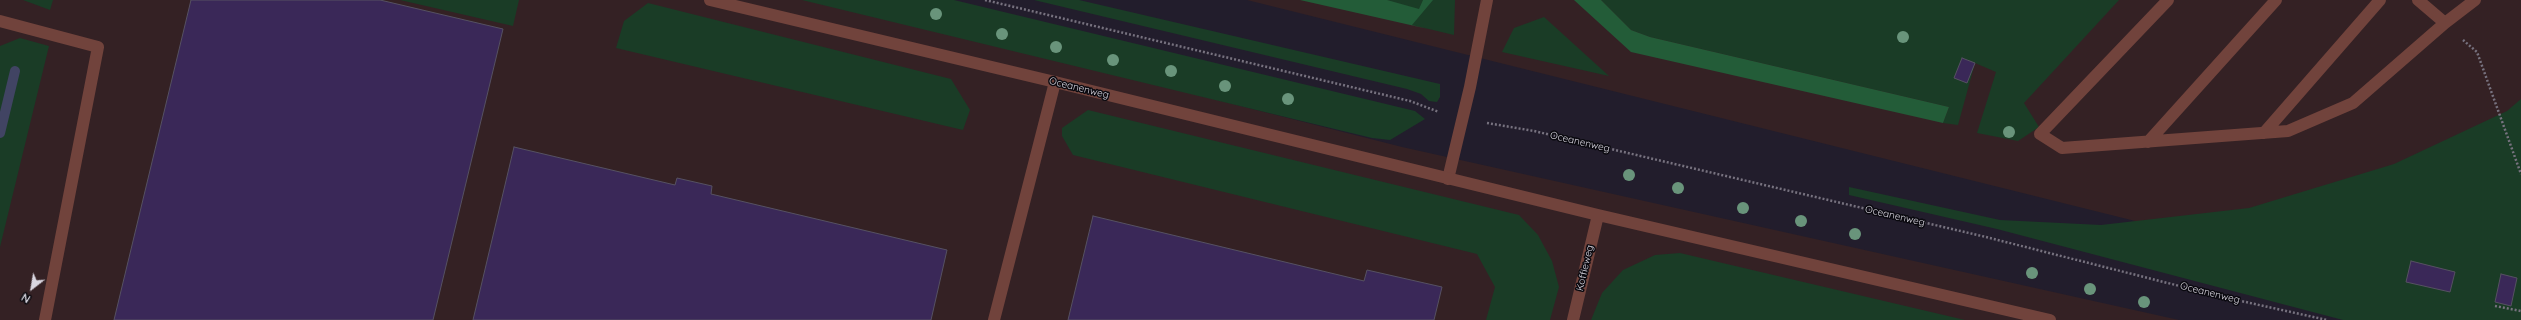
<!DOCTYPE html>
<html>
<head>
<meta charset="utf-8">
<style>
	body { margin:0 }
	#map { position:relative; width:2521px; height:320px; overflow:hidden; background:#221d2c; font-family:Quicksand,sans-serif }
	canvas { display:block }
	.north { position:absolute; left:12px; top:268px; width:40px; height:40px; -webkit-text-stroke:3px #0a090f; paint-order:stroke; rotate:211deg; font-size:11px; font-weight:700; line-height:16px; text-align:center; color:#d9d6e0 }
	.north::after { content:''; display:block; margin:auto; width:14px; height:18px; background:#d9d6e0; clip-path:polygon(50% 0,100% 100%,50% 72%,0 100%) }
</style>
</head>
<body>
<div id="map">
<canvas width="2521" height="320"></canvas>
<div class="north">N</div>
</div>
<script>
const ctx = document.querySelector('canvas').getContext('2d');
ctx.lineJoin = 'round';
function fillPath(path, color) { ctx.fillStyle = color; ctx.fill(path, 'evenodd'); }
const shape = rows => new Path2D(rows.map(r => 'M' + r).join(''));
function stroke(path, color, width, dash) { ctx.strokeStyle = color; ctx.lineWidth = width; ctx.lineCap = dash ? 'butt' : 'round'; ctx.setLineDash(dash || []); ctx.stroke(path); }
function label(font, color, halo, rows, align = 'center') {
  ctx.font = font + ' Quicksand,sans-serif'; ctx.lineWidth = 3; ctx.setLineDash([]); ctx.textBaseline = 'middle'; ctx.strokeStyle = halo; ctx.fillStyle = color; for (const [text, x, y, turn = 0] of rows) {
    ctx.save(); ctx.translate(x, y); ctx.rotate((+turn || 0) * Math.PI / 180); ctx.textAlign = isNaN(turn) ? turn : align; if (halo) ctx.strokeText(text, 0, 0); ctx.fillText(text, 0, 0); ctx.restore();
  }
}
fillPath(shape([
	[0,0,825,0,1402,147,2179,320,0,320],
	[1247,0,2521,0,2521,317]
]), '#342124');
fillPath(shape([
	[23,0,53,0,50,10],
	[400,0,519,0,513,26],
	[802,0,954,0,1415,111,1425,119,1390,140,1372,138],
	[1034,0,1079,0,1440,84,1440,97,1437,102,1429,101,1421,94,1407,89],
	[1336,0,1455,0,1454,35,1412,25],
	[1601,0,2119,0,2024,103,2039,127,2018,141,1977,133,1996,72,1975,63,1958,125,1943,123,1949,107,1650,37,1631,30],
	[648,3,951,79,970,110,963,130,616,48,624,21],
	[1544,17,1609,76,1502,52,1514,28],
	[20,38,49,46,0,247,0,46],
	[2521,99,2521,320,2343,320,1997,229,1849,195,1849,187,2000,220,2101,225,2249,208,2394,164,2507,111],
	[1088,110,1519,215,1538,235,1552,261,1559,287,1550,320,1486,320,1495,287,1477,254,1073,155,1062,136,1062,128],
	[1680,253,1965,320,1591,320,1602,293,1623,270,1655,255]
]), '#1a3c26');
fillPath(shape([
	[1300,0,1387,0,1419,9,1423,0,1433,0,1412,25,1428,29],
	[1574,0,1601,0,1631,30,1650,37,1949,107,1943,123,1631,52]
]), '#235c38');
stroke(shape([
	[0,133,15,71]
]), '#414463', 10);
const building = shape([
	[191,0,380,0,503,29,433,320,114,320,191,0],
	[1962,58,1975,63,1967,83,1954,78,1962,58],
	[514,147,675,185,677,178,712,186,711,194,947,250,931,320,473,320,514,147],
	[1093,216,1364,281,1367,270,1442,287,1434,320,1068,320,1093,216],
	[2411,261,2455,272,2450,292,2406,282,2411,261],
	[2501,274,2517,278,2511,306,2495,302,2501,274]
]);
fillPath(building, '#3a2858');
stroke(building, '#565162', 1);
stroke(shape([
	[985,0,1410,101,1439,112],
	[2463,40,2477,52,2521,174],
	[1487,123,1534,131,1986,237,2223,297,2327,320],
	[2495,306,2521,311]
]), '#77727f', 2.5, [2, 2]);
stroke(shape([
	[2168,0,2040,134,2062,148,2288,131,2353,103,2445,23,2475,0],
	[2418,0,2445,23],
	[0,21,98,47,45,320],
	[2264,133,2380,0],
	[2148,142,2276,0],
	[1448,179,1470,87,1487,0],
	[994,320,1055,82]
]), '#71433c', 12);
stroke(shape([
	[710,0,1055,82,1598,215,2050,320],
	[1573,320,1598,215]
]), '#71433c', 12);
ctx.fillStyle = '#69947b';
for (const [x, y] of [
	[936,14],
	[1002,34],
	[1903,37],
	[1056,47],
	[1113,60],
	[1171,71],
	[1225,86],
	[1288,99],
	[2009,132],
	[1629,175],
	[1678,188],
	[1743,208],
	[1801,221],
	[1855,234],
	[2032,273],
	[2090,289],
	[2144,302]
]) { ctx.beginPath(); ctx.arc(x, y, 6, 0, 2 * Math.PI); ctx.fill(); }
label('10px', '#d9d6e0', '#0a090f', [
	["Oceanenweg",1079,88,14],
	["Oceanenweg",1580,142,13],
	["Oceanenweg",1895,216,13],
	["Koffieweg",1585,268,-77],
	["Oceanenweg",2210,293,14]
]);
</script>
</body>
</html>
